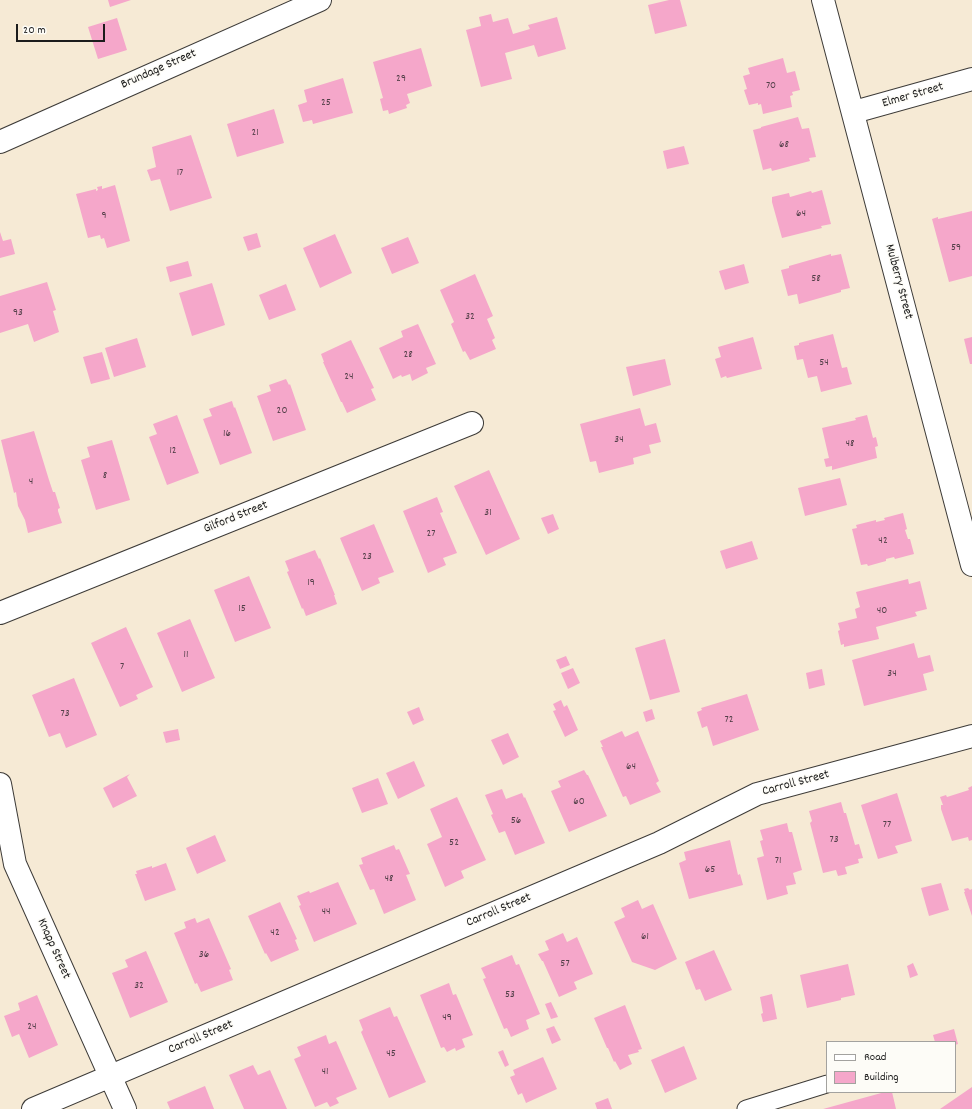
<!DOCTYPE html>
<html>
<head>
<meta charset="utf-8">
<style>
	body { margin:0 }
	#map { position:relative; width:972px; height:1109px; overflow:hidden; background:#f6ead5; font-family:Dekko,sans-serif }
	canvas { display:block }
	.legend { position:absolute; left:826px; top:1041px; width:130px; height:52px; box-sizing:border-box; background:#fdfcf7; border:1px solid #a3a29f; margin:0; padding:5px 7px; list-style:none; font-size:12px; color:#1c1c1c }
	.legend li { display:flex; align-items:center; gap:8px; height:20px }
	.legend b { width:20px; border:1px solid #a3a29f }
	.scale { position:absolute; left:16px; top:24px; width:89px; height:18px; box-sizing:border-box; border:2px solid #1c1c1c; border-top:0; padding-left:5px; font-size:12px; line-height:14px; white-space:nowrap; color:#1c1c1c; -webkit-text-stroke:3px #fdfcf7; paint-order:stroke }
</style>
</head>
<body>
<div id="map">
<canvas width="972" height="1109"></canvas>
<ul class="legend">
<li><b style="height:5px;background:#fff"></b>Road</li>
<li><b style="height:11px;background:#f5a7ca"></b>Building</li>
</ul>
<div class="scale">20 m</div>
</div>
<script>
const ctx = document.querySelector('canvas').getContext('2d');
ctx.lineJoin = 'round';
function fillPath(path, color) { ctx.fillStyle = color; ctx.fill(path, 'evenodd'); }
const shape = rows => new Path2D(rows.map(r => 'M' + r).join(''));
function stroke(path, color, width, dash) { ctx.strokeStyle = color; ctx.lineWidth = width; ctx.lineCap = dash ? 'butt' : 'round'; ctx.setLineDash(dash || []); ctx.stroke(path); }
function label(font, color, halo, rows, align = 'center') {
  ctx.font = font + ' Dekko,sans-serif'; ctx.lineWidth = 3; ctx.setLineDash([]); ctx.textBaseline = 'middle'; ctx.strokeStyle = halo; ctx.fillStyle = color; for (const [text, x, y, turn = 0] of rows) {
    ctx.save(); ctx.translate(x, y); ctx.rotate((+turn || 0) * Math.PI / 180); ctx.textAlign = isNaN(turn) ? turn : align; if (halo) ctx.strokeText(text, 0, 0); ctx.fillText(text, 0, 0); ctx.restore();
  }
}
fillPath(shape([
	[108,0,131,0,110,7],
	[669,0,680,0,687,26,655,34,648,5],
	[491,14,493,22,508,18,513,34,530,29,528,25,557,17,566,49,538,57,534,45,505,53,512,79,481,87,466,30,481,26,479,17],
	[117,18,127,50,98,59,88,27],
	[421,48,432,86,407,94,410,103,406,105,407,108,389,114,388,110,383,111,380,99,383,98,373,62],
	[783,58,787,73,795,71,800,90,792,92,793,95,790,96,792,107,763,114,761,104,758,105,758,103,749,105,744,90,747,89,743,76,750,74,748,68],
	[343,78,353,113,313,124,312,120,303,122,298,105,307,102,304,90],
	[274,109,284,143,237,157,227,124],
	[798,117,802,129,809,128,816,157,809,158,810,161,772,171,771,168,763,170,753,130,761,128,761,127],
	[191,135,212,198,170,211,160,179,151,181,147,170,156,167,152,147],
	[684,146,689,164,667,169,663,151],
	[115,185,130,241,107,248,104,238,101,239,100,235,88,238,76,194,96,189,96,191,98,190,97,187,102,186,102,189],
	[822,190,831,224,821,226,822,228,782,238,772,202,772,197,789,193,790,197,811,191,812,193],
	[972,211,972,276,949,282,932,219,938,217,938,219],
	[0,232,3,241,11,239,15,254,0,258],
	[257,233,261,247,248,251,243,237],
	[335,234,352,273,320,288,303,248],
	[408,237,419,263,392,274,381,248],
	[831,254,831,256,841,254,850,288,841,290,841,292,799,304,797,294,788,296,781,270,789,268,789,266],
	[188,261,192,276,170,282,166,267],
	[744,264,749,283,725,290,719,271],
	[475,274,493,316,487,319,495,338,492,340,496,349,470,360,465,351,463,352,451,324,454,322,440,290],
	[47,282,56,310,53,311,59,332,34,342,28,324,0,333,0,296],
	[212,283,225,325,192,336,179,293],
	[286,284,296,310,269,320,259,295],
	[418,324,436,364,426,368,428,373,412,381,410,374,402,377,401,375,393,379,379,348,403,337,401,331],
	[833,334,842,368,847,367,850,379,852,384,821,392,817,376,808,378,803,359,797,360,794,346,799,345,799,343],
	[753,337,762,369,727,378,726,376,721,378,715,359,721,357,718,347],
	[972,337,972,364,970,364,964,339],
	[137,338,146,367,114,377,105,348],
	[351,340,374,388,371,389,376,400,347,413,342,402,341,402,323,362,324,362,321,354],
	[102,352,110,379,91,384,83,357],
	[665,359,671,385,633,396,626,367],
	[286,379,289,385,290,384,306,430,273,441,257,396,271,391,269,385],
	[232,401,234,408,235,407,252,453,220,465,203,419,212,416,209,409],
	[640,408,645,426,656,423,661,442,649,445,651,453,633,458,634,464,599,473,596,461,590,462,580,424],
	[177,415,199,473,167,485,149,437,157,434,153,424],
	[867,415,873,438,876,437,878,446,875,447,877,458,832,470,832,466,826,467,824,459,829,458,822,428,856,420,855,418],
	[34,431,49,480,53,492,55,492,60,508,58,509,58,511,62,523,28,533,25,520,18,506,16,492,14,493,1,440],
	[112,440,130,500,96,510,81,460,90,457,87,447],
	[489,470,520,539,486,555,454,486],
	[840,478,847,505,805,516,798,488],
	[437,497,443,512,440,513,457,553,443,558,446,565,428,573,403,511],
	[903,513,907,529,905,530,908,539,910,539,914,554,895,559,894,557,886,559,886,561,868,566,867,564,861,565,852,529,857,528,856,525,876,520,876,522,885,520,884,518],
	[553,514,559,529,548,534,541,518],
	[374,524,394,572,378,578,380,583,362,591,340,538],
	[752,541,758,559,726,569,720,551],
	[315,550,319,559,320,558,335,595,334,595,337,604,306,616,303,608,302,609,287,572,289,571,285,561],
	[249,576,271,628,235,642,214,590],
	[908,579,909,584,920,581,927,609,915,612,917,616,876,627,879,639,844,647,844,644,841,645,838,631,840,630,838,623,857,618,855,609,860,607,856,592],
	[190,619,215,678,182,692,157,633],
	[126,627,153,687,136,695,138,699,120,707,91,643],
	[665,639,680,692,650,700,635,648],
	[914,643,918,658,930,655,934,671,923,674,927,690,864,706,852,660],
	[566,656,570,665,560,669,556,660],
	[573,668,580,683,568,689,561,673],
	[822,669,825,685,809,689,806,673],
	[74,678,97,735,66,748,60,733,49,737,32,695],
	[747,694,759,730,713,746,707,726,702,728,697,712,702,710,701,708],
	[561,700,564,707,567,705,578,730,565,737,553,711,556,710,553,704],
	[419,707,424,720,413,725,407,712],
	[652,709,655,719,646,722,643,712],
	[178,729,180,740,166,743,163,732],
	[622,731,625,737,638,731,659,781,656,783,661,792,630,805,626,796,623,797,601,747,603,747,600,741],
	[508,733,519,757,503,765,491,740],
	[414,761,425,786,398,799,386,773],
	[584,770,587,775,588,775,607,816,569,832,551,791,561,787,558,781],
	[130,774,127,777,137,796,113,808,103,788],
	[378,778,388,804,362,813,352,788],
	[972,786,972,840,969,841,968,837,952,841,941,809,941,805,943,805,940,797,946,795,947,797,969,790,968,788],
	[502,789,506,799,522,793,524,798,525,797,545,843,515,855,505,831,499,833,491,815,493,814,485,795],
	[897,793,912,841,895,846,898,853,878,859,861,805],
	[457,797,486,860,461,871,464,878,445,887,427,844,442,837,430,809],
	[841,802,844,813,846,813,855,845,859,844,863,858,858,859,859,863,845,867,847,874,838,876,836,870,823,873,810,823,812,821,809,811],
	[787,823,789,832,792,832,802,870,793,873,796,884,786,886,788,894,767,900,757,858,764,856,760,841,763,840,760,830],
	[215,835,226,861,197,874,186,848],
	[730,840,738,875,740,874,743,885,689,899,679,863,686,860,684,852],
	[394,845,396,850,399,849,410,874,406,875,416,900,384,914,374,889,370,890,359,865,363,864,361,858],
	[166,863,176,890,145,901,135,874,137,874,136,871,152,866,152,868],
	[338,882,357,924,314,942,299,906,301,905,297,896,309,891,310,893],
	[941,883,949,910,929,916,921,888],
	[968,888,970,890,972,889,972,916,964,892,965,892,964,889],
	[638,900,642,909,653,904,677,959,655,970,632,962,614,922,625,917,621,908],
	[280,902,297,939,295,940,299,950,271,962,266,953,265,954,248,916],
	[195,918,197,923,209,918,231,969,229,970,233,980,201,992,197,983,195,984,174,933,186,928,184,922],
	[563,933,567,942,577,937,593,974,574,982,577,989,559,997,543,961,542,961,538,954,549,950,545,941],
	[714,950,732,990,705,1001,700,989,696,990,685,962],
	[146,951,168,1002,130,1018,112,973,128,967,125,960],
	[512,955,516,965,519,964,540,1014,526,1020,529,1029,511,1037,507,1028,504,1029,483,979,486,978,481,968],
	[913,963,918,975,910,978,907,966],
	[848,964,855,995,841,998,841,1000,807,1008,800,975],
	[449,983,453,995,456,994,473,1035,462,1039,465,1047,456,1051,455,1048,447,1052,444,1047,441,1048,420,995],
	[772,994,777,1019,763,1022,761,1014,763,1013,760,997],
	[37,995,58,1045,29,1058,19,1034,12,1037,4,1016,20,1010,18,1003],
	[551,1002,558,1017,551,1019,545,1004],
	[625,1005,642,1049,638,1050,639,1052,628,1055,632,1064,620,1070,615,1061,614,1062,608,1048,607,1048,594,1018],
	[390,1007,394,1017,397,1016,426,1082,389,1098,361,1032,363,1030,359,1020],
	[554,1026,561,1040,552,1044,546,1029],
	[954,1029,958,1044,955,1045,955,1042,935,1042,933,1035],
	[326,1035,329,1044,336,1041,357,1089,336,1098,339,1103,330,1107,327,1102,315,1107,294,1059,301,1056,297,1047],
	[684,1046,697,1079,665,1093,651,1060],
	[503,1050,509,1065,505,1067,498,1052],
	[543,1057,557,1089,526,1103,522,1093,518,1095,510,1077,515,1075,513,1070],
	[253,1065,258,1075,270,1070,287,1109,244,1109,229,1075],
	[205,1086,214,1109,170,1109,167,1102],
	[972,1087,972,1109,940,1109],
	[885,1092,892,1092,896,1109,823,1109],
	[608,1098,612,1109,597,1109,595,1103]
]), '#f5a7ca');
const service = shape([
	[746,1109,827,1084]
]);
const minor = shape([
	[823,0,972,565],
	[854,112,972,79],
	[0,142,320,0],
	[0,613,472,423],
	[0,784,15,864,125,1109],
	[33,1109,659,843,757,794,972,736]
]);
stroke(service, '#3d3b38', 19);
stroke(minor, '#3d3b38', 24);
stroke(service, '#fff', 17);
stroke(minor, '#fff', 22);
label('11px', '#523f48', null, [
	["29",401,79],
	["70",771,86],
	["25",326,103],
	["21",255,133],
	["68",784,145],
	["17",180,173],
	["64",801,214],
	["9",104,216],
	["59",956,248],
	["58",816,279],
	["93",18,313],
	["32",470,317],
	["28",408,355],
	["54",824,363],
	["24",349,377],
	["20",282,411],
	["16",227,434],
	["34",619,440],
	["48",850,444],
	["12",173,451],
	["8",105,476],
	["4",31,482],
	["31",488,513],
	["27",431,534],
	["42",883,541],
	["23",367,557],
	["19",311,583],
	["15",242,609],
	["40",882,611],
	["11",186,655],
	["7",122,667],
	["34",892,674],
	["73",65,714],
	["72",729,720],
	["64",631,767],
	["60",579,802],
	["56",516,821],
	["77",887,825],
	["73",834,840],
	["52",454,843],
	["71",778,861],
	["65",710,870],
	["48",389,879],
	["44",326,912],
	["42",275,933],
	["61",645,937],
	["36",204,955],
	["57",565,964],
	["32",139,986],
	["53",510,995],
	["49",447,1018],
	["24",32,1027],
	["45",391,1054],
	["41",325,1072]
]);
label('13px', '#1c1c1c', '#fdfcf7', [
	["Brundage Street",159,70,-24],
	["Elmer Street",913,96,-16],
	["Mulberry Street",898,282,75],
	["Gilford Street",236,518,-22],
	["Carroll Street",796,784,-15],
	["Carroll Street",499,911,-23],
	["Knapp Street",53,949,66],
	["Carroll Street",201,1038,-23]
]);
</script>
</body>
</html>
